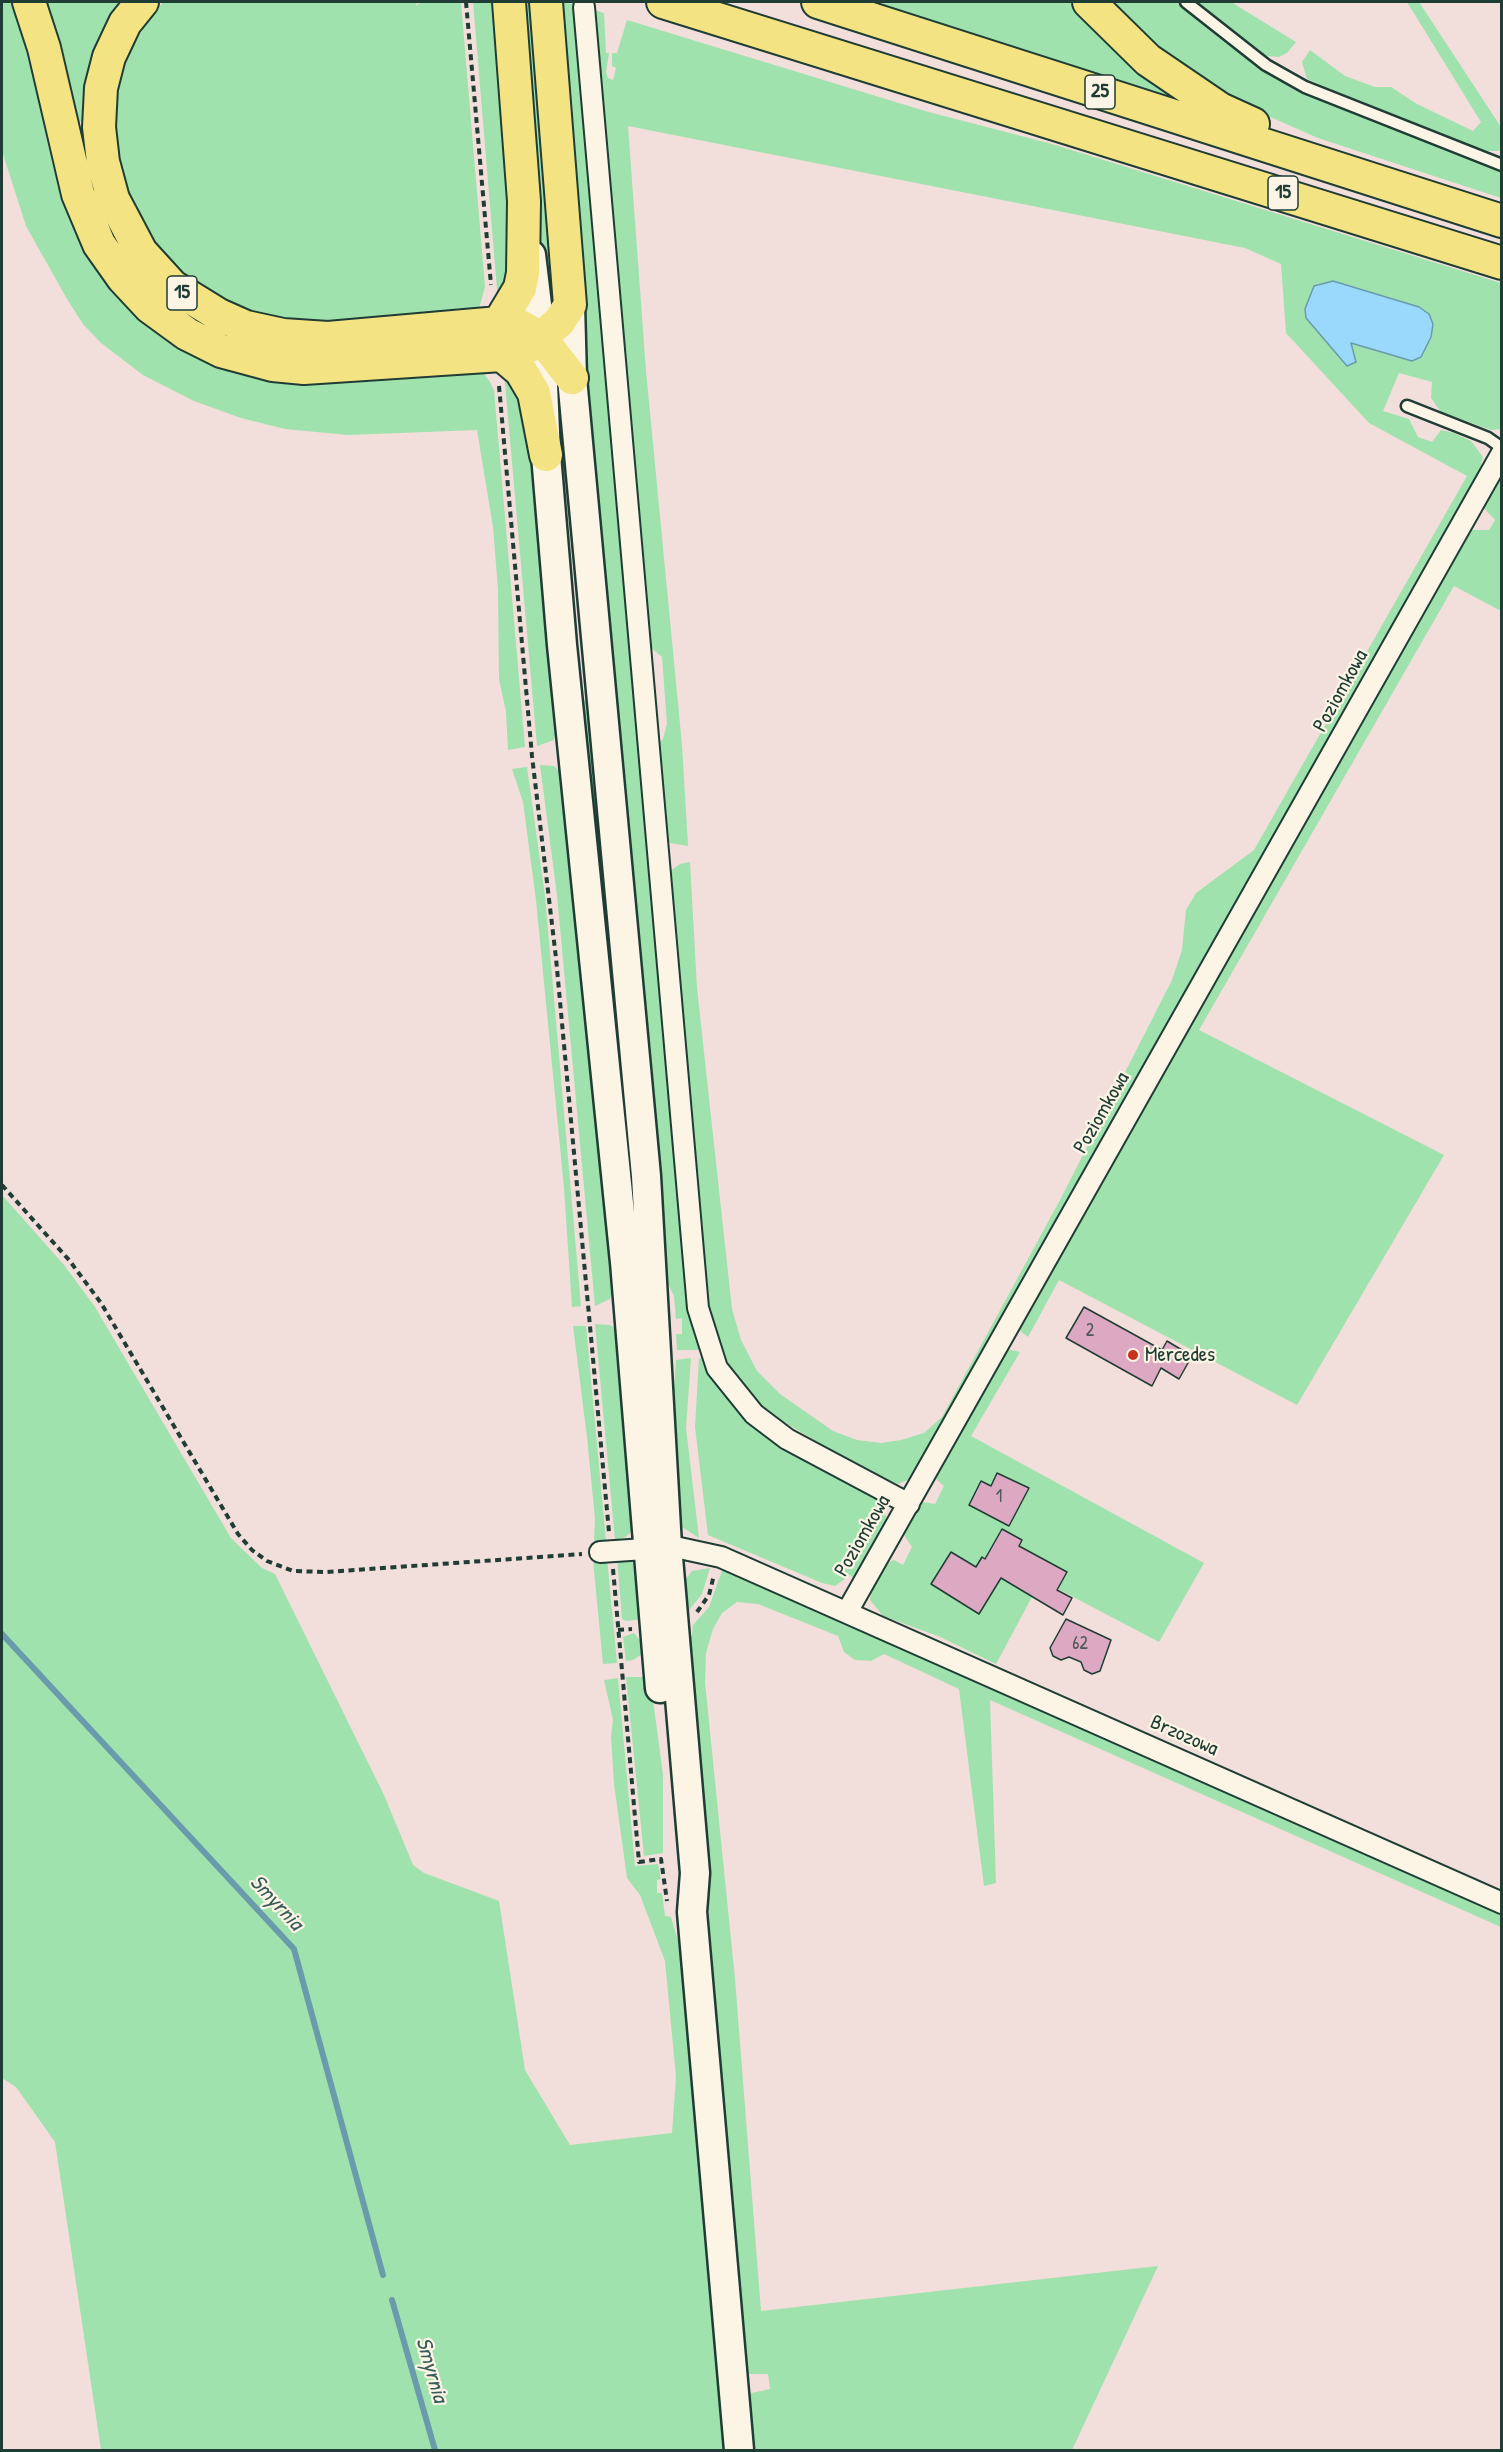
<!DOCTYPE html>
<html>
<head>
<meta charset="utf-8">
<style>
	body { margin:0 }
	#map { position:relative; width:1503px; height:2452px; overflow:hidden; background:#f2deda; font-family:"Patrick Hand",sans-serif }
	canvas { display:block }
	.frame { position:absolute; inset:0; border:3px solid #1f3d34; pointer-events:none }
</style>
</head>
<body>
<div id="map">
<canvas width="1503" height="2452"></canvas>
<div class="frame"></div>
</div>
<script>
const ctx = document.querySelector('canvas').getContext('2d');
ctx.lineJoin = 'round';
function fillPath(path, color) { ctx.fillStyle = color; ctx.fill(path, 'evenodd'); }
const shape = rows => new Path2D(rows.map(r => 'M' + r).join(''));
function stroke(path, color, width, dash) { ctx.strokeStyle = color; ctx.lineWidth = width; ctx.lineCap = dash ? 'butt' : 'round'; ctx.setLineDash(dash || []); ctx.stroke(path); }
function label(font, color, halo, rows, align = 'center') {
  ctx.font = font + ' "Patrick Hand",sans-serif'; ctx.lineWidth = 4.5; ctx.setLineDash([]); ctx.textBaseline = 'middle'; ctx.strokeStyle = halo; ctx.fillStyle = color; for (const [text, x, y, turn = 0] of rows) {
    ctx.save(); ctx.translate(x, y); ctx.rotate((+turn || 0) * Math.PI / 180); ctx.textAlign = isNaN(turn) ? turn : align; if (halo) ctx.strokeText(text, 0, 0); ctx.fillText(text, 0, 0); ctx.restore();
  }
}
fillPath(shape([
	[2,2,12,2,24,35,53,167,71,223,92,263,138,319,187,353,206,362,223,369,269,380,480,368,490,382,494,390,525,747,508,750,506,712,499,679,498,589,493,527,477,430,348,435,285,429,241,418,194,401,143,375,101,343,83,324,67,299,26,226,2,151],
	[45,2,122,2,91,68,83,98,82,121,77,123],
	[163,2,417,2,416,6,421,2,461,2,485,287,478,312,342,323,290,320,245,309,222,299,203,289,165,257,148,236,125,192,116,138,115,112,120,81,130,53,144,26],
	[473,2,494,2,515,258,498,301],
	[520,2,539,2,562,287,553,318,543,272],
	[554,2,575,4,591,126,690,1309,700,1350,677,1350,676,1334,682,1334,682,1318,676,1319,674,1296,666,1280,660,1253],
	[845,2,1069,2,1127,60,1190,108],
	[1108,2,1176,2,1222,40,1302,91,1501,172,1501,198,1318,138,1250,108,1212,87,1151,44],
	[1194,2,1231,2,1296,42,1287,53,1279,57,1266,56,1251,47],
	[1407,2,1419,2,1501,127,1501,147,1499,151,1481,151,1392,117,1307,79,1302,62,1310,50,1345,76,1375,87,1391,87,1417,104,1473,131,1481,122],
	[594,10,604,13,606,53,609,53,606,72,608,78,613,80,616,68,612,66,612,53,617,53,627,20,925,111,1052,144,1501,283,1501,429,1491,430,1441,412,1431,398,1432,382,1399,373,1383,411,1409,419,1418,437,1432,442,1441,430,1454,433,1471,441,1483,457,1478,476,913,1478,898,1484,872,1474,762,1409,737,1380,720,1353,705,1306,667,879,670,871,680,864,690,862,697,988,732,1309,741,1340,757,1371,780,1394,833,1431,857,1440,881,1443,901,1440,924,1433,942,1417,1060,1200,1172,980,1182,950,1186,910,1196,893,1254,850,1467,476,1369,423,1286,333,1281,264,1245,248,628,126,646,371,682,745,688,846,670,843,662,833,657,746,663,739,667,724,662,657,649,646],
	[504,372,527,409,556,731,554,740,537,746],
	[1501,473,1501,611,1454,586,1199,1030,1444,1155,1297,1405,1059,1280,1028,1337,1018,1329,1330,775,1471,530,1489,530,1495,520,1483,507],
	[580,700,586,700,604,802,636,1177,631,1177],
	[540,765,554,766,560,771,580,928,613,1290,610,1299,595,1306,557,895],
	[527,767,545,896,581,1306,572,1307,564,1188,536,900,523,802,512,769],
	[2,1195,64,1265,95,1307,231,1538,262,1568,275,1574,384,1795,413,1865,424,1873,499,1901,525,2070,570,2145,672,2133,676,2077,665,1961,640,1895,627,1878,614,1784,611,1736,613,1720,604,1680,618,1678,635,1866,658,1864,661,1879,657,1880,657,1893,662,1893,665,1916,671,1917,683,1957,724,2450,101,2450,55,2142,16,2087,2,2078],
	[595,1324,610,1325,617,1330,633,1529,626,1537,615,1540],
	[573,1326,586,1326,606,1541,594,1542,595,1519,587,1437],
	[1006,1349,1020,1352,971,1436,1204,1563,1159,1642,1041,1580,996,1664,938,1636,883,1616,870,1600,872,1588,887,1563,894,1560,903,1565,912,1547,904,1535,922,1502,935,1504,944,1486,936,1479],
	[702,1357,717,1384,737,1409,759,1430,871,1494,881,1505,886,1516,885,1526,854,1579,850,1575,835,1586,822,1583,708,1535,695,1427,699,1359],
	[691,1358,686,1428,699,1538,679,1525,671,1434,676,1360],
	[617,1557,626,1557,637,1562,643,1619,626,1621,622,1619],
	[607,1558,617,1663,603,1664,593,1560],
	[710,1568,702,1594,685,1615,681,1585,692,1571],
	[723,1568,1501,1911,1501,1927,990,1700,996,1883,984,1886,959,1689,884,1654,871,1661,855,1660,844,1652,838,1636,758,1604,737,1602,722,1613,713,1629,706,1653,705,1682,735,1979,761,2311,1158,2266,1072,2450,752,2450,747,2394,770,2389,768,2374,746,2374,686,1636,692,1636,693,1625,709,1607],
	[634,1633,640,1640,645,1639,645,1652,633,1660,626,1661,623,1637],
	[626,1677,645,1677,651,1685,663,1775,663,1853,644,1856]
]), '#a0e2ad');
const water = shape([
	[1333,281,1419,307,1429,314,1433,324,1431,337,1421,357,1412,361,1351,343,1356,362,1347,366,1306,318,1305,309,1314,286,1333,281]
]);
fillPath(water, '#9ad9fc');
stroke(water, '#699bac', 1.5);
stroke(shape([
	[2,1634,294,1949,383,2275],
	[392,2300,435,2450]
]), '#699bac', 6);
const building = shape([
	[1084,1307,1162,1350,1167,1341,1192,1356,1179,1379,1161,1368,1152,1386,1066,1338,1084,1307],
	[997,1473,1029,1488,1009,1526,969,1505,981,1481,991,1486,997,1473],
	[1002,1529,1022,1540,1019,1546,1067,1572,1057,1590,1072,1598,1063,1615,1001,1578,979,1614,931,1584,951,1552,976,1567,982,1557,985,1559,1002,1529],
	[1066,1619,1111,1640,1100,1671,1092,1674,1084,1670,1081,1662,1069,1657,1061,1660,1053,1656,1050,1648,1066,1619]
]);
fillPath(building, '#dca8c2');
stroke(building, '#1f3d34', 1.5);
const service = shape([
	[1186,2,1266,65,1305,87,1502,165],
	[1407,406,1488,438,1502,448]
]);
const minor = shape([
	[584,7,698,1308,717,1368,754,1414,787,1439,909,1504],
	[600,1552,675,1547,721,1557,1502,1903],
	[847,1612,1502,453]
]);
const secondary = shape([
	[531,255,541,338,546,455,562,645,625,1262,660,1688],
	[570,305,572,378,646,1176,667,1546,695,1873,692,1912,739,2450]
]);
const primary = shape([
	[29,2,44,48,78,194,99,244,123,278,150,307,187,334,221,351,273,365,304,368,502,355,530,346,559,322,570,305,546,2],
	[142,2,125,23,109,57,101,88,99,127,103,162,113,199,141,252,172,286,219,315,246,327,283,335,328,338,499,323,520,326,541,338,572,378],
	[663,2,1502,263],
	[818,2,1502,221],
	[1089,2,1148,60,1220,109,1253,124],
	[499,323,520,288,523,273,524,201,509,2],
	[502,355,521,371,534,393,546,455]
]);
stroke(service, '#1f3d34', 15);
stroke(minor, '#1f3d34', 24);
stroke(secondary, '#1f3d34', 33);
stroke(primary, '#1f3d34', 36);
stroke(shape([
	[466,2,491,285],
	[499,386,532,756,556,958,609,1532],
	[2,1185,69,1260,101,1303,238,1534,252,1550,267,1561,293,1571,327,1572,582,1554],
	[613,1569,639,1862,661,1859,667,1901],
	[697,1612,709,1595,714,1575],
	[618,1630,632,1629]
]), '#1f3d34', 4, [6, 4.5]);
stroke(service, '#fcf5e5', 10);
stroke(minor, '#fcf5e5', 20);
stroke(secondary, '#fcf5e5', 28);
stroke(primary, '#f4e382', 32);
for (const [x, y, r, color] of [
	[1133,1355,6,"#c8321e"]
]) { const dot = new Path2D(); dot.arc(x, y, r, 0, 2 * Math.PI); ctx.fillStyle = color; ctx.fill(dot); stroke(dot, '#fcf5e5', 2); }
label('18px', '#4e5858', null, [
	["2",1090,1331],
	["1",999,1497],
	["62",1080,1644]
]);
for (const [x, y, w] of [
	[1100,92,30],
	[1283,193,30],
	[182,293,30]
]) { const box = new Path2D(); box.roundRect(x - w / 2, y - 17, w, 34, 4.5); ctx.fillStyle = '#fcf5e5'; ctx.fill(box); stroke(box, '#1f3d34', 1.5); }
label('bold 20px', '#1f3d34', null, [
	["25",1100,92],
	["15",1283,193],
	["15",182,293]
]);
label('21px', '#1f3d34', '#fcf5e5', [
	["Poziomkowa",1341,691,-61],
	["Poziomkowa",1102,1113,-60],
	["Poziomkowa",863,1536,-60],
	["Brzozowa",1184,1736,24]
]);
label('21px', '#1f3d34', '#fcf5e5', [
	["Mercedes",1145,1355]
], 'left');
label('italic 22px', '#385c5c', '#fcf5e5', [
	["Smyrnia",276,1903,47],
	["Smyrnia",431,2370,74]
]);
</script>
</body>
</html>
